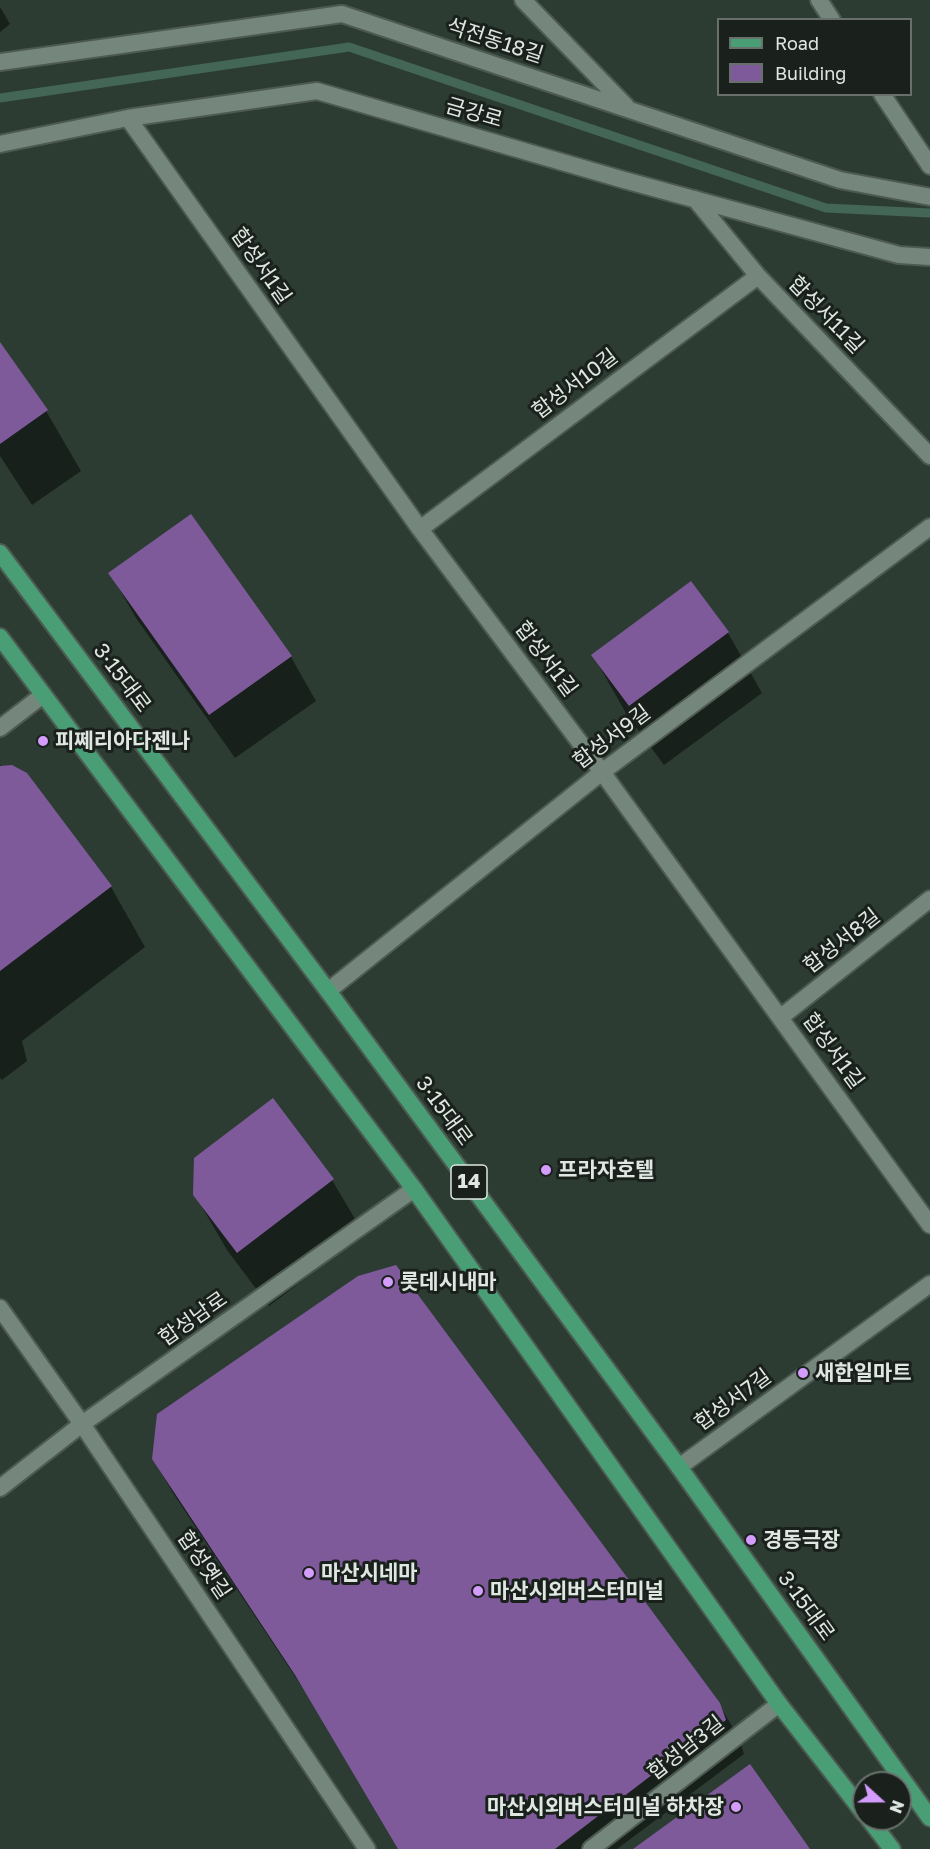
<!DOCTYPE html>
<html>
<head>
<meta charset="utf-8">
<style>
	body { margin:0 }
	#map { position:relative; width:930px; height:1849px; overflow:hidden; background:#2c3c33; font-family:"Golos Text",sans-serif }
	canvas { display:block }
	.legend { position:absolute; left:717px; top:18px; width:195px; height:78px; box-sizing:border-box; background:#1a211d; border:2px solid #68706b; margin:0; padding:8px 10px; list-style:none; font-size:18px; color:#dee7e1 }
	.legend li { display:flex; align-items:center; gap:12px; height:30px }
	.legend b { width:30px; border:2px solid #68706b }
	.north { position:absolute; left:852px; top:1771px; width:60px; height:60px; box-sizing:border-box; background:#1a211d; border:2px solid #68706b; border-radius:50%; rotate:111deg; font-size:16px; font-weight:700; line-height:24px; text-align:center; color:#dee7e1 }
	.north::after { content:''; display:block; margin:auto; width:21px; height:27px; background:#d49cfc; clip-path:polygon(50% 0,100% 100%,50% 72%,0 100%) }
</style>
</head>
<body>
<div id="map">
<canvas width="930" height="1849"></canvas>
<ul class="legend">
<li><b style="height:8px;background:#4a9e76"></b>Road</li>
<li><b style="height:16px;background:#7f5a9a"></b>Building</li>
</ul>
<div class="north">N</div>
</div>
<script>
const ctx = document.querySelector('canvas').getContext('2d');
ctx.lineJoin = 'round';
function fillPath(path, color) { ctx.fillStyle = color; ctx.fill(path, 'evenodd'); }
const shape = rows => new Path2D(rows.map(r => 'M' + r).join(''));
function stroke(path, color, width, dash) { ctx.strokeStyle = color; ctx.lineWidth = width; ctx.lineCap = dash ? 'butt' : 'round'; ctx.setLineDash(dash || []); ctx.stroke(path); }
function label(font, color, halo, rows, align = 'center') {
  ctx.font = font + ' "Golos Text","Noto Sans KR",sans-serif'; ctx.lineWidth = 6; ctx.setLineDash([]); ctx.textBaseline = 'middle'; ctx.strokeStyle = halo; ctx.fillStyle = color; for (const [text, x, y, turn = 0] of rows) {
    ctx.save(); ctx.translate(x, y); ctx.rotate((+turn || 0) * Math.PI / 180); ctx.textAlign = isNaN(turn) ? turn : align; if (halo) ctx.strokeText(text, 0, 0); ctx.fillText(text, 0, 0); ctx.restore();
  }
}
fillPath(shape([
	[0,7,10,24,0,32],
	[0,345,46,411,81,471,32,505,0,456],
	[110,573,291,657,316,701,235,758,136,618],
	[690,583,728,633,762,693,664,765,627,715,593,655],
	[0,764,2,768,26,774,111,887,145,947,22,1041,27,1061,2,1080,0,1078],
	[332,1180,364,1234,269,1306,227,1250,195,1195],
	[153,1459,719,1704,739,1738,744,1754,617,1849,399,1849,316,1708,173,1493]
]), '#0007');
stroke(shape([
	[0,98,349,47,826,208,930,213]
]), '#436656', 9);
fillPath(shape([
	[0,342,48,410,0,444],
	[191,514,292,656,209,715,108,573],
	[691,581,729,632,629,706,591,655],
	[12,765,27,773,112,886,0,971,0,766],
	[273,1098,334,1179,237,1253,193,1195,194,1158],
	[396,1265,720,1703,726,1720,678,1755,555,1849,398,1849,295,1675,152,1459,157,1414,358,1276],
	[750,1764,810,1849,633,1849]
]), '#7f5a9a');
const minor = shape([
	[523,0,626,106],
	[819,0,832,20],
	[0,62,342,14,840,180,930,197],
	[882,94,930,166],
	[128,118,420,529,602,772,930,1225],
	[0,144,128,118,317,91,624,180,899,255,930,257],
	[695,199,758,276,930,456],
	[420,529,758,276],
	[0,728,43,695],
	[328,991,602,772,930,527],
	[781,1017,930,899],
	[0,1308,82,1424,367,1849],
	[679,1467,930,1284],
	[0,1488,82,1424,414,1189],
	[591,1849,779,1704]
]);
const primary = shape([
	[0,553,328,991,679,1467,930,1818],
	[0,637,414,1189,779,1704,864,1813],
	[869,1819,892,1849]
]);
stroke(minor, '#4d5a52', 20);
stroke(primary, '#4d5a52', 20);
stroke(minor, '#75877c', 16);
stroke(primary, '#4a9e76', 16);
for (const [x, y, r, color] of [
	[43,741,6,"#d49cfc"],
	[546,1170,6,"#d49cfc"],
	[388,1282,6,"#d49cfc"],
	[803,1373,6,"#d49cfc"],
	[751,1540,6,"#d49cfc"],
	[309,1573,6,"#d49cfc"],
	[478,1591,6,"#d49cfc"],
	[736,1807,6,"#d49cfc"]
]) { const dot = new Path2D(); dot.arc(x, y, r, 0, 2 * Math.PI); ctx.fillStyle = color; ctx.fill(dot); stroke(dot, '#1a211d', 2); }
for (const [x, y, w] of [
	[469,1182,36]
]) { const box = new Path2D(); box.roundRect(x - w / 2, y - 17, w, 34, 4.5); ctx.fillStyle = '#1a211d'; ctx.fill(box); stroke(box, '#dee7e1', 1.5); }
label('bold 20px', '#dee7e1', null, [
	["14",469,1182]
]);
label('21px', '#dee7e1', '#1a211d', [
	["석전동18길",495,41,18],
	["금강로",474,113,16],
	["합성서1길",261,266,55],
	["합성서11길",826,315,46],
	["합성서10길",575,384,-37],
	["합성서1길",546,659,53],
	["3·15대로",122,678,53],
	["합성서9길",612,737,-37],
	["합성서8길",842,941,-38],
	["합성서1길",833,1051,54],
	["3·15대로",444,1111,54],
	["합성남로",193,1319,-35],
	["합성서7길",733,1400,-36],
	["합성옛길",204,1565,56],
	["3·15대로",806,1606,54],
	["합성남3길",686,1748,-38]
]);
label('bold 21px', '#dee7e1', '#1a211d', [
	["피쩨리아다젠나",55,741],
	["프라자호텔",558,1170],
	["롯데시내마",400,1282],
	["새한일마트",815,1373],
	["경동극장",763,1540],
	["마산시네마",321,1573],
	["마산시외버스터미널",490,1591],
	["마산시외버스터미널 하차장",724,1807,"right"]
], 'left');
</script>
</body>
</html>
